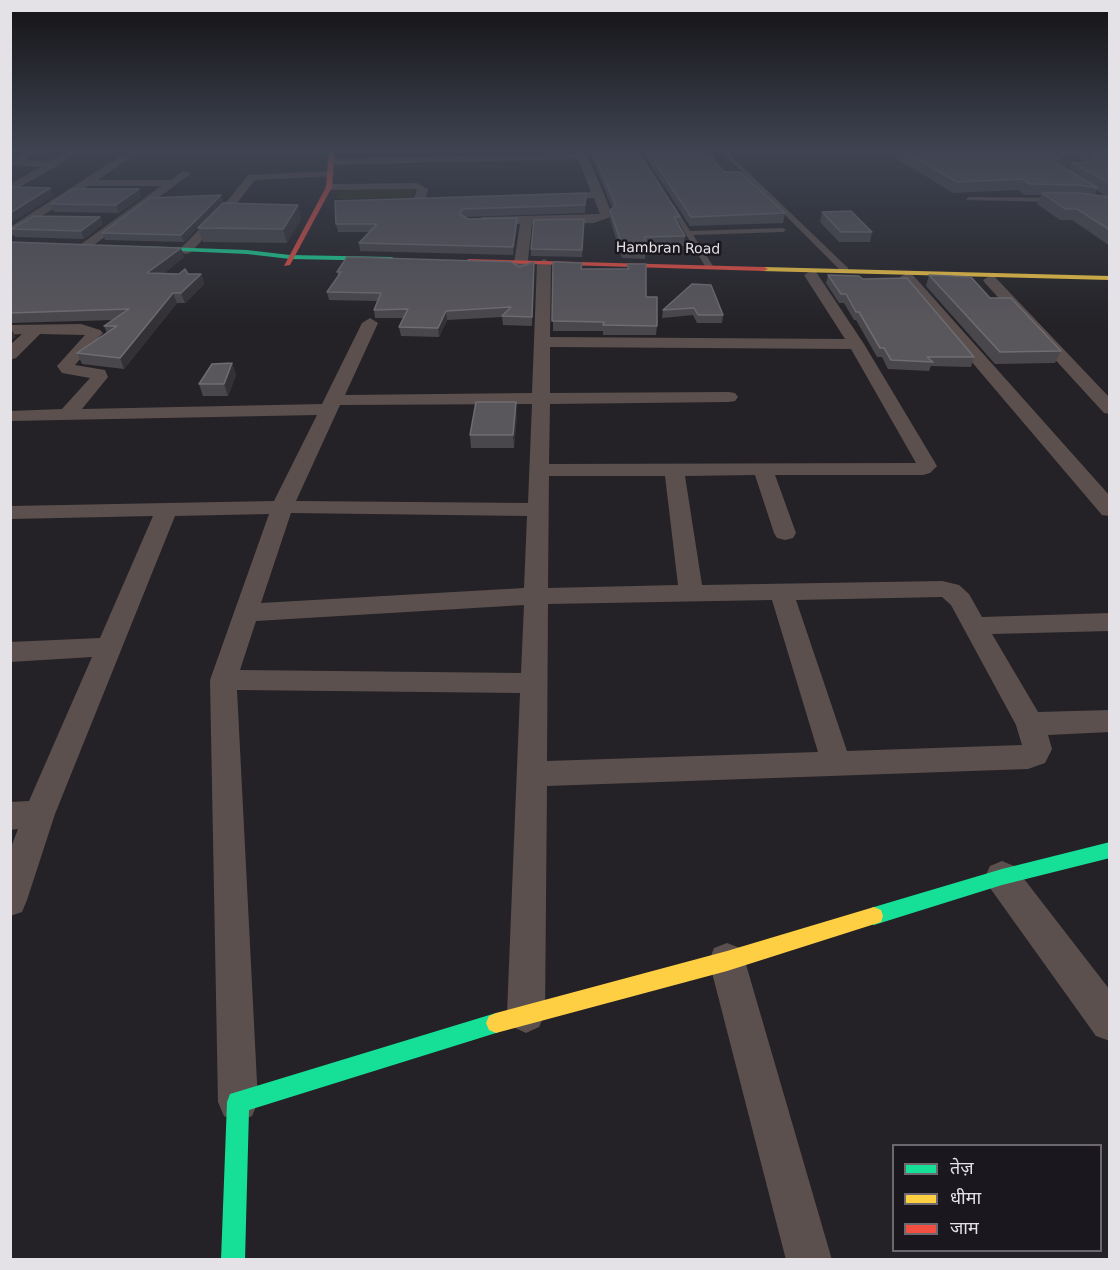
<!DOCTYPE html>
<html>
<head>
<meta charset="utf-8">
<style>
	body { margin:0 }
	#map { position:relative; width:1120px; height:1270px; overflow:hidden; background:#242226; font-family:"DejaVu Sans","Noto Sans Devanagari",sans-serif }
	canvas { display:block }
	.frame { position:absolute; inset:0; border:12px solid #e5e2e7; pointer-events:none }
	.legend { position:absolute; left:892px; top:1144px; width:210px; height:108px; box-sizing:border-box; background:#1b171e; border:2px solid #6c686e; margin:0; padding:8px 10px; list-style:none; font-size:18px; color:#e5e2e7 }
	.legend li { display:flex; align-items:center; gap:12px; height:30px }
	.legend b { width:30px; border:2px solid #6c686e }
</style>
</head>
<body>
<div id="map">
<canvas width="1120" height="1270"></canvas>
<div class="frame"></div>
<ul class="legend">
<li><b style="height:8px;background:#16e098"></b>तेज़</li>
<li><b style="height:8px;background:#ffcf43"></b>धीमा</li>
<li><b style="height:8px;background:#f24e42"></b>जाम</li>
</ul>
</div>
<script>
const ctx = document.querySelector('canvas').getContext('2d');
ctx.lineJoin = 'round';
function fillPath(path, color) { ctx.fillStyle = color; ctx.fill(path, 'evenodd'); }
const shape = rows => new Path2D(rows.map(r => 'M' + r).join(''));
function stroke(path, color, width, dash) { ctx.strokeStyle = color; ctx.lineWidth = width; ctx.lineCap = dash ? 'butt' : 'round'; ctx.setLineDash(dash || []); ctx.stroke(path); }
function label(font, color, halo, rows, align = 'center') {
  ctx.font = font + ' "DejaVu Sans",sans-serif'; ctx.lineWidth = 5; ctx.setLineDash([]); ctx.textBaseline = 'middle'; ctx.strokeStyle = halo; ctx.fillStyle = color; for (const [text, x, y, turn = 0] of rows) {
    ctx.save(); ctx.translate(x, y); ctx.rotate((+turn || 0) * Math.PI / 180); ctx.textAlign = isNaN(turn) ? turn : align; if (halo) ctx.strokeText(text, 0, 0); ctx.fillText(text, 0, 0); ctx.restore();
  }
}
fillPath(shape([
	[413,188,411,197,336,199,340,190]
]), '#2b2d11');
fillPath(shape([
	[720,150,725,150,848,268,848,272,842,272,720,150],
	[968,197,1057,198,1060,200,1057,202,966,200,968,197],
	[669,204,673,204,690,231,783,228,786,230,783,232,693,235,713,266,709,268,705,266,685,233,669,204]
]), '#5c504e');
fillPath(shape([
	[27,150,38,150,25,160,50,161,69,150,81,150,58,166,10,192,10,184,41,167,11,165,11,161,27,150],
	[130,150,141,150,98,180,171,180,183,171,192,173,87,250,79,250,77,247,161,186,88,186,10,237,10,227,130,150],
	[574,150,584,150,588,156,613,216,594,223,532,224,527,269,520,273,513,269,520,224,482,225,476,221,482,217,600,214,594,198,552,200,546,197,552,194,591,192,578,159,331,165,326,162,331,159,576,153,574,150],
	[330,171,334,172,334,176,255,180,237,203,190,253,185,254,179,250,229,199,248,175,330,171],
	[417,183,428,189,425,201,419,204,413,201,417,190,415,189,329,190,324,187,329,184,417,183],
	[544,259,551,263,550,337,845,339,804,275,811,271,816,272,864,344,937,466,930,473,923,475,775,475,796,533,793,538,785,540,777,538,774,533,755,475,685,476,702,585,942,581,959,585,969,594,982,617,1110,613,1110,631,992,634,1038,712,1110,710,1110,732,1048,735,1052,749,1045,763,1028,769,547,786,545,1014,539,1027,526,1033,513,1027,507,1014,520,693,237,690,258,1102,252,1116,238,1122,224,1116,218,1102,210,680,269,514,175,516,55,814,27,900,22,912,10,916,10,850,18,829,10,830,10,802,29,801,92,657,10,662,10,642,100,638,153,516,10,519,10,506,274,501,317,415,10,421,10,411,62,409,90,378,62,373,57,366,85,335,40,334,16,358,10,360,10,345,22,334,10,335,10,325,81,324,100,330,103,333,100,336,75,365,105,370,108,377,82,409,322,404,362,323,370,318,378,323,345,395,532,393,537,263,544,259],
	[550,347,851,349,916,463,549,464,550,404,729,402,735,401,738,397,735,393,729,392,550,393,550,347],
	[532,404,528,503,296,501,340,405,532,404],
	[549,476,665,476,678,585,548,588,549,476],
	[291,513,527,516,524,588,261,603,291,513],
	[942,597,951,605,1016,725,1022,745,847,751,796,600,942,597],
	[772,600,818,752,547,761,548,604,772,600],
	[524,605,521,673,240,670,256,621,524,605],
	[907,273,912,274,1110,496,1110,516,1102,515,902,280,900,277,907,273],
	[990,276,995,277,1110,398,1110,414,1104,413,985,283,983,280,990,276],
	[1002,861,1014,866,1110,990,1110,1041,1096,1036,990,888,985,877,990,866,1002,861],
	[727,943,740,948,745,961,832,1260,786,1260,709,961,714,948,727,943]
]), '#5c504e');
fillPath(shape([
	[138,246,247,250,290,255,392,257,395,259,392,261,290,259,247,254,136,249,138,246],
	[1110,842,1110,858,1002,885,874,925,867,922,865,916,867,910,874,907,1002,869,1110,842],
	[496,1013,503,1016,506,1023,503,1030,496,1033,249,1110,245,1260,221,1260,227,1102,230,1094,496,1013]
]), '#16e098');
fillPath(shape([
	[764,267,1110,276,1110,280,761,271,760,269,764,267],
	[874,907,881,910,883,916,881,922,727,971,496,1033,489,1030,486,1023,489,1016,496,1013,727,951,874,907]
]), '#ffcf43');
fillPath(shape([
	[329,150,335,150,332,187,290,265,284,266,326,187,329,150],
	[468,259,764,267,768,269,764,271,466,262,468,259]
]), '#f24e42');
fillPath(shape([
	[589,150,637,150,680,217,679,226,685,236,684,246,646,247,645,259,622,258,610,219,610,210,612,208],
	[641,150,706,150,724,172,785,213,783,223,690,226],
	[882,150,1110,150,1110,246,1072,220,1060,220,1037,204,1041,195,1025,195,1018,190,953,193],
	[1076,158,1084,162,1073,163],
	[1071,165,1069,170,1062,166,1069,166],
	[1097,190,1106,197,1095,195],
	[586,193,585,213,465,217,468,219,517,218,517,226,513,255,360,251,359,243,369,232,338,232,336,224],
	[221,195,223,202,184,242,105,240,102,233],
	[142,197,119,213,54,212,51,204],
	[298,205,301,219,287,243,203,242,198,228],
	[822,212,872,232,870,242,839,242,820,222],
	[584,219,582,257,531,256,531,249],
	[103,224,84,239,15,237,11,229],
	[10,242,184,257,163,274,201,274,204,284,185,303,177,303,124,369,82,364,77,353,107,333,104,326,114,320,10,323],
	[534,262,532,326,503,325,502,317,447,320,439,337,401,336,399,327,404,318,375,318,374,310,377,301,329,300,327,292,338,276,337,272,519,267],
	[553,262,581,269,627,269,627,264,646,297,657,326,656,335,603,335,603,331,553,331],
	[828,275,863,279,974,357,971,367,931,366,929,371,888,369,882,357,877,357,856,320,854,320,844,303,839,303,826,283],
	[929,275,990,298,1061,351,1055,363,995,364,926,286],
	[692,284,723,315,722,323,697,323,693,315,662,318,663,310],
	[232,363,236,375,228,396,203,396,199,384],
	[517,414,514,448,471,448,470,435]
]), '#49474b');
fillPath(shape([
	[1077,155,1073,164,1072,163,1071,165,1055,167,1055,162,1059,156],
	[50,188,54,196,10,224,10,213],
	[139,189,142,197,119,213,116,205],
	[221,195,223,202,184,242,181,235],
	[298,205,301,219,287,243,283,229],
	[100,217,103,224,84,239,81,231],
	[517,218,517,226,513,255,513,247],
	[181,248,184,257,151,283,147,273],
	[201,274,204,284,185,303,181,293],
	[173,293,177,303,124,369,120,358],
	[446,311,447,320,439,337,438,328],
	[10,327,16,337,10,341],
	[232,363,236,375,228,396,224,384],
	[516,402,517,414,514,448,513,435]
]), '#333135');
const building = shape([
	[592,150,637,150,680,217,674,217,685,236,645,237,646,248,623,248,610,210,616,206,592,150],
	[647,150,706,150,724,172,740,172,785,213,691,217,647,150],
	[902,150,1067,150,1077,155,1059,156,1055,162,1098,188,1079,185,1030,184,1022,179,957,182,902,150],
	[1084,150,1110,150,1110,185,1102,179,1072,163,1091,162,1094,158,1094,155,1084,150],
	[10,187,50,188,10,213,10,187],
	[73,189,139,189,116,205,51,204,73,189],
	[586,193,585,205,462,209,460,214,468,219,517,218,513,247,359,243,377,224,336,224,335,201,586,193],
	[1042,193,1079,193,1110,197,1110,230,1077,209,1065,209,1042,193],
	[221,195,181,235,102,233,150,198,221,195],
	[223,203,298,205,283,229,198,228,223,203],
	[851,211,872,232,841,232,822,212,851,211],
	[34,216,100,217,81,231,11,229,34,216],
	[584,219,582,250,531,249,534,220,584,219],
	[10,242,181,248,147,273,179,274,185,269,188,274,201,274,181,293,173,293,120,358,77,353,117,326,104,326,129,309,10,313,10,242],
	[347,257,511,262,519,267,534,262,532,317,502,316,511,307,446,311,438,328,399,327,408,309,374,310,381,293,327,292,341,272,337,272,347,257],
	[553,262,582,263,581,269,629,269,627,264,646,264,646,297,657,297,657,326,603,325,604,322,552,321,553,262],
	[828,275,859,276,863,279,907,278,974,357,927,357,933,362,891,360,884,348,880,348,859,312,856,312,846,294,841,294,828,275],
	[929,275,971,277,990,298,1011,298,1061,351,1000,352,929,275],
	[692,284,711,285,723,315,698,315,694,308,663,310,692,284],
	[232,363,224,384,199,384,212,364,232,363],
	[476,402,516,402,513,435,470,435,476,402]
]);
fillPath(building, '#5a575c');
stroke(building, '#6f6d71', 1.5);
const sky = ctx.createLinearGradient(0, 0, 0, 328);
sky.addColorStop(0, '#141315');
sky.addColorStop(0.46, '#3f4452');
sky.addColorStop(1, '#3f445200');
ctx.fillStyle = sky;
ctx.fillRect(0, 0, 1120, 328);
label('14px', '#e5e2e7', '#1b171e', [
	["Hambran Road",668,249,1]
]);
</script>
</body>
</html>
